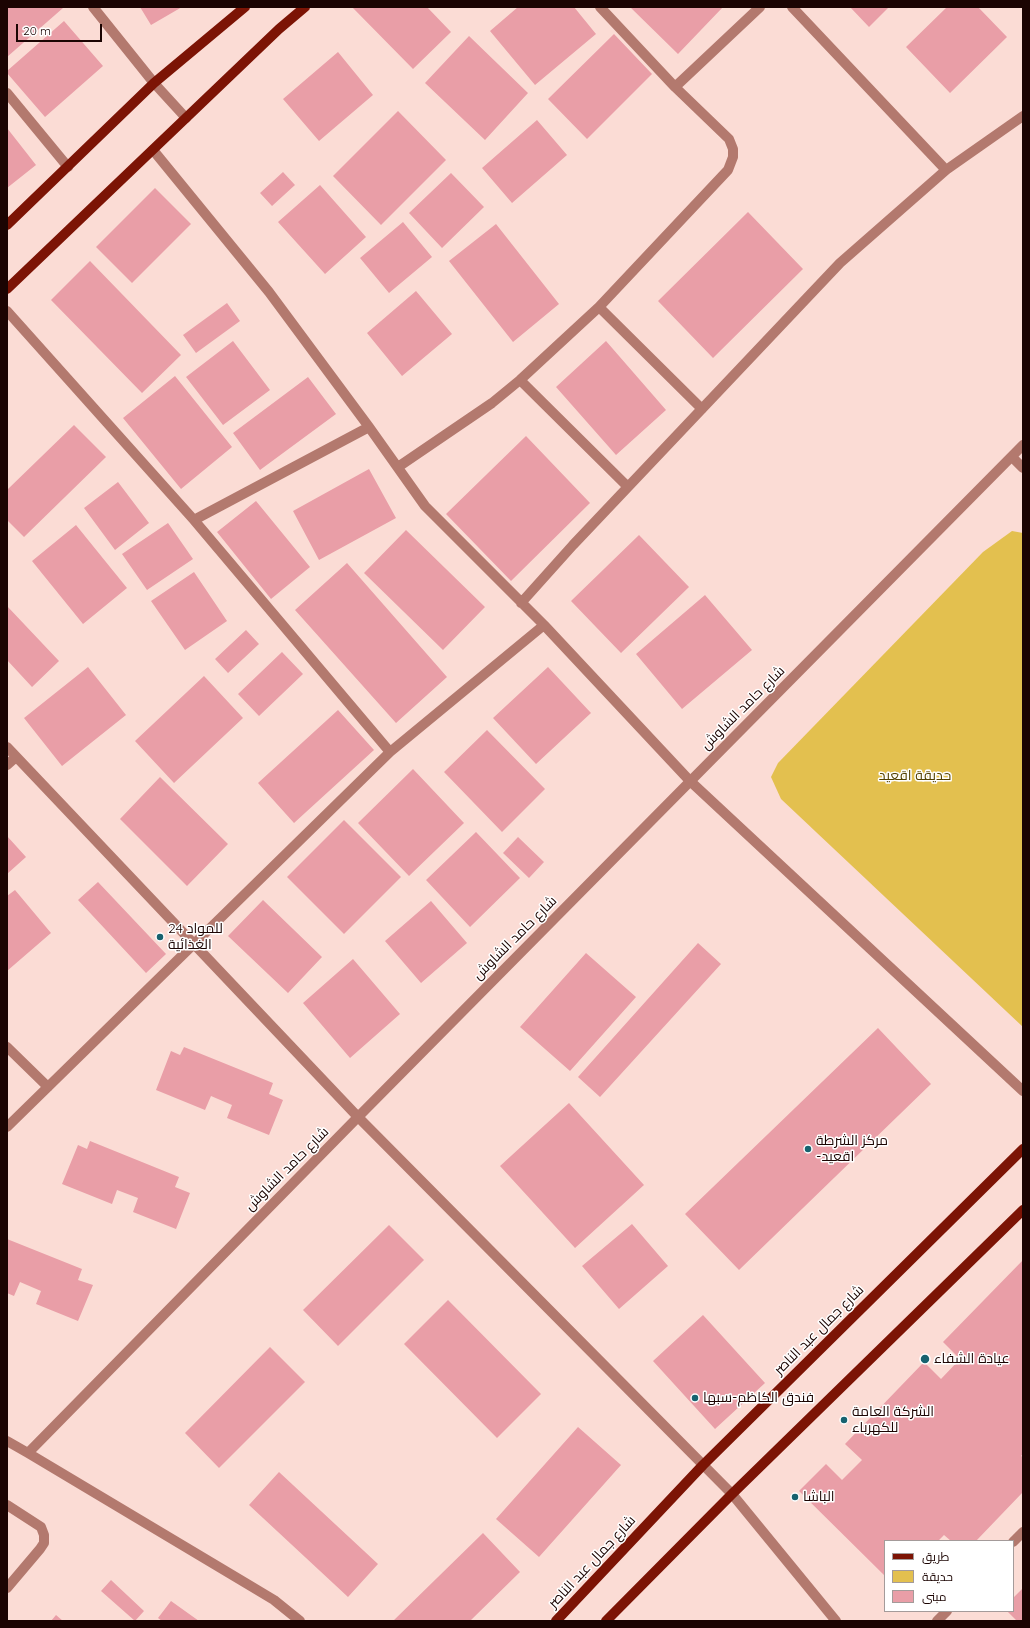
<!DOCTYPE html>
<html>
<head>
<meta charset="utf-8">
<style>
	body { margin:0 }
	#map { position:relative; width:1030px; height:1628px; overflow:hidden; background:#fbdcd5; font-family:Quicksand,Cairo,sans-serif }
	canvas { display:block }
	.frame { position:absolute; inset:0; border:8px solid #1b0402; pointer-events:none }
	.legend { position:absolute; left:884px; top:1540px; width:130px; height:72px; box-sizing:border-box; background:#fff; border:1px solid #a49b9a; margin:0; padding:5px 7px; list-style:none; font-size:12px; color:#1b0402 }
	.legend li { display:flex; align-items:center; gap:8px; height:20px }
	.legend b { width:20px; border:1px solid #a49b9a }
	.scale { position:absolute; left:16px; top:24px; width:86px; height:18px; box-sizing:border-box; border:2px solid #1b0402; border-top:0; padding-left:5px; font-size:12px; line-height:14px; white-space:nowrap; color:#1b0402; -webkit-text-stroke:3px #fff; paint-order:stroke }
</style>
</head>
<body>
<div id="map">
<canvas width="1030" height="1628"></canvas>
<div class="frame"></div>
<ul class="legend">
<li><b style="height:5px;background:#7c1405"></b>طريق</li>
<li><b style="height:11px;background:#e3c04f"></b>حديقة</li>
<li><b style="height:11px;background:#e99ea7"></b>مبنى</li>
</ul>
<div class="scale">20 m</div>
</div>
<script>
const ctx = document.querySelector('canvas').getContext('2d');
ctx.lineJoin = 'round';
function fillPath(path, color) { ctx.fillStyle = color; ctx.fill(path, 'evenodd'); }
const shape = rows => new Path2D(rows.map(r => 'M' + r).join(''));
function stroke(path, color, width, dash) { ctx.strokeStyle = color; ctx.lineWidth = width; ctx.lineCap = dash ? 'butt' : 'round'; ctx.setLineDash(dash || []); ctx.stroke(path); }
function label(font, color, halo, rows, align = 'center') {
  ctx.font = font + ' Quicksand,Cairo,sans-serif'; ctx.lineWidth = 3; ctx.setLineDash([]); ctx.textBaseline = 'middle'; ctx.strokeStyle = halo; ctx.fillStyle = color; for (const [text, x, y, turn = 0] of rows) {
    ctx.save(); ctx.translate(x, y); ctx.rotate((+turn || 0) * Math.PI / 180); ctx.textAlign = isNaN(turn) ? turn : align; if (halo) ctx.strokeText(text, 0, 0); ctx.fillText(text, 0, 0); ctx.restore();
  }
}
fillPath(shape([
	[1012,531,1023,533,1023,1027,781,799,771,777,778,763,983,552]
]), '#e3c04f');
fillPath(shape([
	[9,7,61,7,63,8,7,57,7,8],
	[140,7,182,7,151,25],
	[352,7,427,7,451,32,413,69],
	[518,7,574,7,596,34,535,85,490,31],
	[630,7,723,7,678,54],
	[850,7,889,7,869,27],
	[947,7,978,7,1007,37,950,93,906,47],
	[64,21,103,66,45,117,7,73,7,71],
	[614,34,652,74,587,139,548,99],
	[469,36,528,93,485,140,425,83],
	[338,52,373,95,319,141,283,99],
	[398,111,446,160,381,225,333,176],
	[537,120,567,155,512,203,482,168],
	[7,128,36,165,7,188],
	[283,172,295,185,272,206,260,193],
	[451,173,484,207,442,248,409,213],
	[320,185,366,237,325,274,278,222],
	[155,188,191,224,132,283,96,247],
	[748,212,803,269,713,358,658,301],
	[403,222,432,257,389,293,360,258],
	[496,224,559,304,513,342,449,261],
	[90,261,181,355,142,393,51,300],
	[416,291,452,334,402,376,367,333],
	[227,303,240,321,196,353,183,335],
	[233,341,270,390,223,425,186,377],
	[606,341,666,410,616,455,556,387],
	[175,376,232,447,181,489,123,418],
	[308,377,336,414,260,470,233,433],
	[74,425,106,457,24,537,7,520,7,490],
	[526,436,590,503,511,581,446,514],
	[369,469,396,518,319,560,293,511],
	[118,482,149,523,115,550,84,508],
	[256,501,310,567,271,599,217,532],
	[168,523,193,559,147,590,122,554],
	[76,525,127,588,83,624,32,561],
	[406,530,485,607,443,650,364,573],
	[639,535,689,587,621,653,571,601],
	[347,563,447,677,396,723,295,610],
	[194,572,227,621,185,650,151,601],
	[705,595,752,650,682,709,636,654],
	[7,606,59,661,32,687,7,660],
	[246,630,259,644,228,673,215,659],
	[282,652,303,674,259,716,238,694],
	[88,667,126,715,62,766,24,718],
	[548,667,591,713,536,764,493,718],
	[204,676,243,718,174,783,135,741],
	[338,710,374,750,294,823,258,783],
	[487,730,545,789,502,832,444,772],
	[413,769,464,823,409,876,358,823],
	[160,777,228,844,187,886,120,819],
	[344,820,401,877,344,934,287,877],
	[476,832,520,878,470,927,426,880],
	[7,836,26,857,7,874],
	[518,837,544,862,529,878,503,853],
	[98,882,166,954,146,973,78,900],
	[15,890,51,933,7,971,7,896],
	[263,900,322,957,288,993,228,936],
	[431,901,467,943,421,983,385,941],
	[698,943,721,964,600,1097,578,1077],
	[586,953,636,997,570,1071,520,1027],
	[353,959,400,1014,350,1058,303,1003],
	[878,1028,931,1084,739,1270,685,1214],
	[184,1047,273,1083,269,1094,283,1100,269,1135,227,1118,232,1105,211,1096,205,1110,156,1090,171,1051,180,1055],
	[569,1103,644,1185,575,1248,500,1166],
	[90,1141,179,1177,175,1187,190,1193,176,1229,133,1212,138,1198,117,1190,112,1204,62,1184,78,1145,87,1149],
	[632,1224,668,1266,619,1309,582,1266],
	[389,1225,424,1260,338,1346,303,1310],
	[7,1239,82,1269,78,1280,93,1285,78,1321,36,1304,41,1291,20,1282,14,1296,7,1293],
	[1023,1260,1023,1454,1021,1456,1023,1457,1023,1492,976,1541,951,1541,944,1535,938,1541,885,1541,885,1576,799,1491,826,1464,842,1480,862,1460,845,1444,924,1362,941,1379,960,1359,943,1342],
	[448,1300,541,1394,497,1438,404,1344],
	[703,1315,765,1383,715,1429,653,1361],
	[270,1347,305,1382,219,1468,185,1433],
	[578,1427,621,1465,539,1557,496,1519],
	[279,1472,378,1564,348,1597,249,1505],
	[483,1533,520,1572,470,1621,393,1621],
	[111,1580,144,1611,135,1621,101,1591],
	[1023,1588,1023,1621,1017,1621,1007,1611,1013,1611,1013,1598],
	[171,1601,199,1621,162,1621,158,1618],
	[56,1615,63,1621,51,1621]
]), '#e99ea7');
stroke(shape([
	[1012,457,1023,468],
	[7,1505,41,1527,44,1535,44,1543,40,1549,7,1588],
	[1013,1542,1023,1532],
	[937,1621,947,1611]
]), '#b3796e', 10);
stroke(shape([
	[93,7,154,83,186,118],
	[792,7,946,170],
	[675,87,760,7],
	[7,93,68,167],
	[153,150,269,292,369,427,425,506,544,625,690,781,1023,1091],
	[599,307,702,409],
	[7,311,194,520,390,752],
	[520,380,628,487],
	[398,467,492,403,520,380,599,307,728,170,733,157,733,149,729,139,675,87,600,7],
	[194,520,369,427],
	[521,603,573,545,840,263,946,170,1023,116],
	[7,747,358,1117,732,1494,836,1621],
	[7,765,16,757],
	[7,1047,48,1087],
	[7,1127,390,752,544,625]
]), '#b3796e', 10);
stroke(shape([
	[7,1441,28,1453,249,1585,274,1600,300,1621],
	[28,1453,358,1117,1023,445]
]), '#b3796e', 10);
stroke(shape([
	[7,225,154,83,245,7],
	[7,289,279,29,305,7],
	[556,1621,703,1465,1023,1149],
	[606,1621,732,1494,1023,1210]
]), '#7c1405', 10);
for (const [x, y, r, color] of [
	[160,937,4,"#17626f"],
	[808,1149,4,"#17626f"],
	[925,1359,5,"#17626f"],
	[695,1398,4,"#17626f"],
	[844,1420,4,"#17626f"],
	[795,1497,4,"#17626f"]
]) { const dot = new Path2D(); dot.arc(x, y, r, 0, 2 * Math.PI); ctx.fillStyle = color; ctx.fill(dot); stroke(dot, '#fff', 1.5); }
label('14px', '#1b0402', '#fff', [
	["شارع حامد الشاوش",743,708,-45],
	["شارع حامد الشاوش",515,938,-45],
	["شارع حامد الشاوش",287,1169,-45],
	["شارع جمال عبد الناصر",819,1330,-45],
	["شارع جمال عبد الناصر",592,1562,-47]
]);
label('14px', '#534101', '#fff', [
	["حديقة اقعيد",915,776]
]);
label('14px', '#1b0402', '#fff', [
	["24 للمواد",168,929],
	["الغذائية",168,945],
	["مركز الشرطة",816,1141],
	["-اقعيد",816,1157],
	["عيادة الشفاء",934,1359],
	["فندق الكاظم-سبها",703,1398],
	["الشركة العامة",852,1412],
	["للكهرباء",852,1428],
	["الباشا",803,1497]
], 'left');
</script>
</body>
</html>
